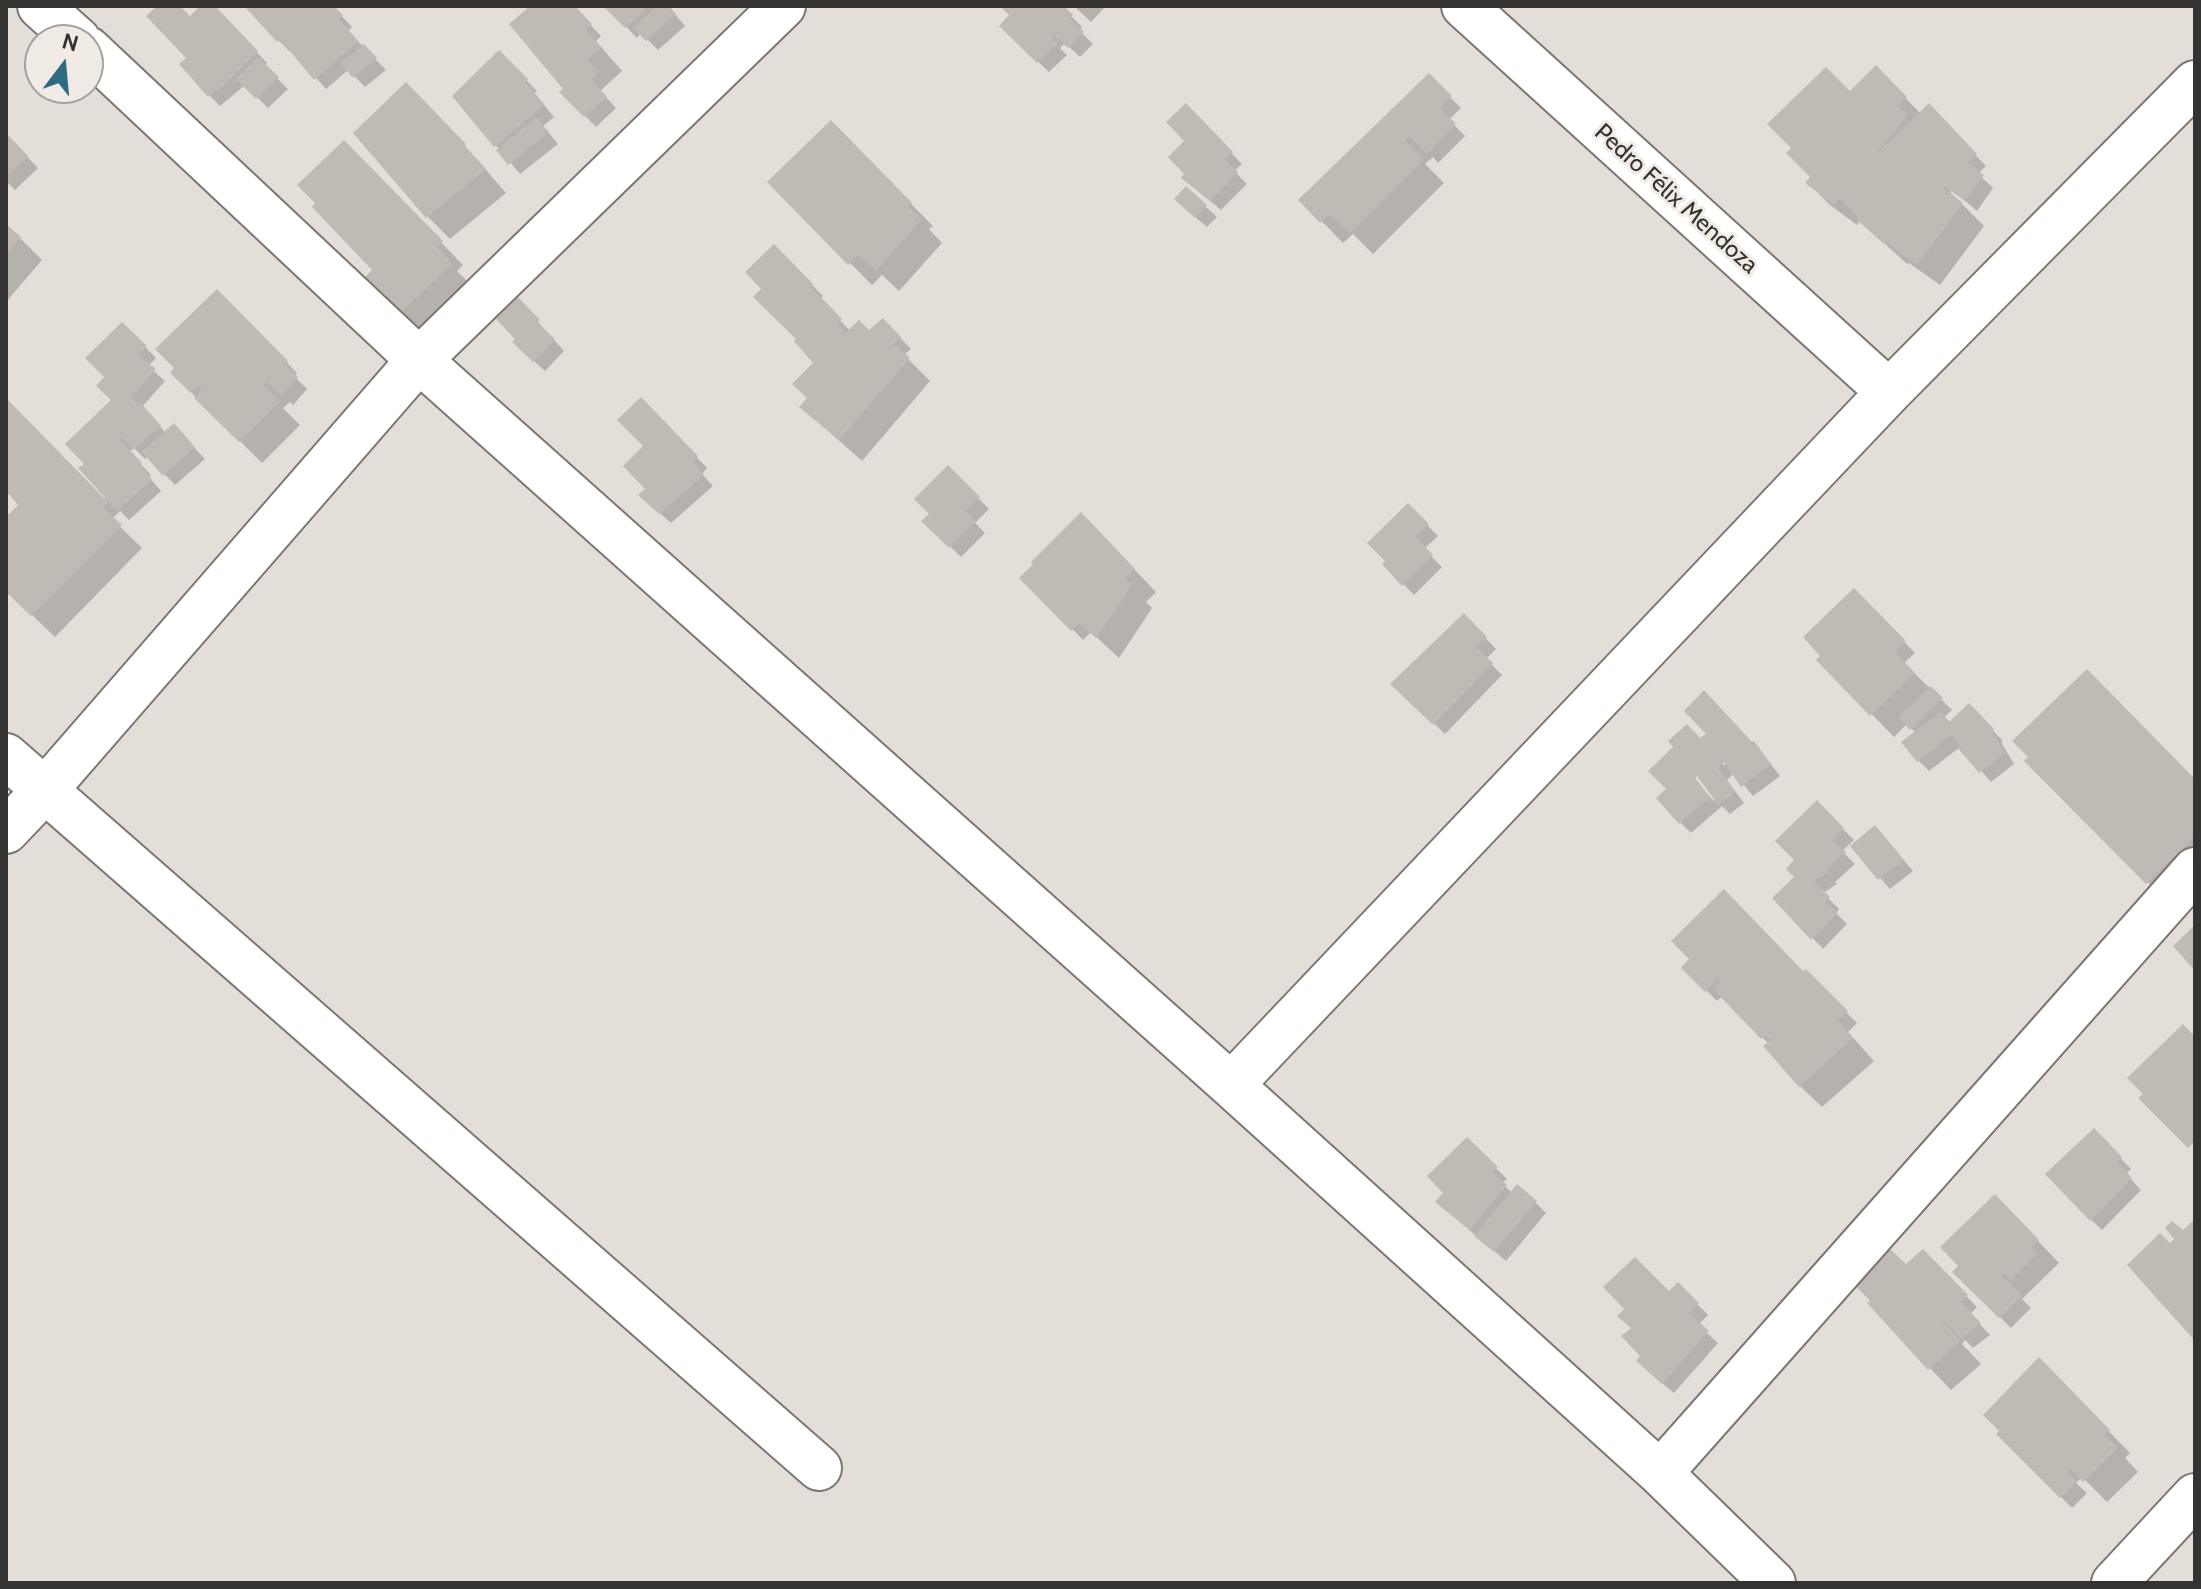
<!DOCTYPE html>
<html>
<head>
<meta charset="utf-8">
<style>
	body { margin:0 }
	#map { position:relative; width:2201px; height:1589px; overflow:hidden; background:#e3ded8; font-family:Cabin,sans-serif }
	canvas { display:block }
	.frame { position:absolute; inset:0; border:8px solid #353331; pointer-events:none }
	.north { position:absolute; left:24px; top:24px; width:80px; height:80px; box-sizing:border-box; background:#f0ebe5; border:2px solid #a5a19d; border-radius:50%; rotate:16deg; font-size:22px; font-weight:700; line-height:32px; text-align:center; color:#353331 }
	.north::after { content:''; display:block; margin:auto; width:28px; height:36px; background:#2e6a81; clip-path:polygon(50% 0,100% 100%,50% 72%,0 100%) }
</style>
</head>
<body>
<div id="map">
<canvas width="2201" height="1589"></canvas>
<div class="frame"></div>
<div class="north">N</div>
</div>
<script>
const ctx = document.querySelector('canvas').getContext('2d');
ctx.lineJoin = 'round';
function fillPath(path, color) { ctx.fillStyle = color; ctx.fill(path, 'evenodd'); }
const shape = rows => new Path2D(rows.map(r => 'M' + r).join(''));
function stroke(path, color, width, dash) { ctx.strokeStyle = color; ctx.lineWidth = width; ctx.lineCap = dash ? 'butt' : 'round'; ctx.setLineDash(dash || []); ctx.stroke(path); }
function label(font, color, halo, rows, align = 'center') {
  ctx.font = font + ' Cabin,sans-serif'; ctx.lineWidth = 6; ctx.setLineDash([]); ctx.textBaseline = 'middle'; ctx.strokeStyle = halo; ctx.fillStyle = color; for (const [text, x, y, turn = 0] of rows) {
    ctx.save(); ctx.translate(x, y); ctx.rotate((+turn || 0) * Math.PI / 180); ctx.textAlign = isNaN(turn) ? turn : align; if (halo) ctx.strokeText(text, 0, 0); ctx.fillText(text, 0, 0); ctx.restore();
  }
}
fillPath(shape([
	[160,6,178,6,190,19,203,6,212,6,267,63,265,66,288,89,268,108,245,85,220,106,209,95],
	[246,6,332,6,352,27,348,31,386,70,365,87,348,70,326,89,291,50,289,51],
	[533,6,572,6,601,36,596,41,622,71,600,91,616,108,596,127,562,92,565,89],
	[606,6,671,6,669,7,685,26,658,50,641,33,637,38],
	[1003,6,1061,6,1082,27,1079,30,1093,44,1080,57,1065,43,1060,48,1067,55,1049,72,1001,26,1012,15],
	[1074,6,1106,6,1091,22],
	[499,53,537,91,534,93,554,117,543,126,558,144,520,174,455,97],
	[1876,68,1921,114,1929,106,1986,166,1978,174,1993,188,1977,211,1952,190,1950,192,1984,226,1940,285,1909,263,1907,264,1860,221,1857,225,1830,205,1808,183,1850,94],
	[1429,76,1461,108,1449,120,1465,136,1438,163,1433,157,1425,164,1444,183,1373,254,1353,234,1343,243,1301,200],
	[1186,106,1242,164,1234,171,1247,184,1221,210,1183,178,1187,174],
	[831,123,933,226,929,229,942,243,899,291,882,275,872,285,770,182],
	[6,135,38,168,15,190,6,181],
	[374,152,473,155,506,193,450,239,428,217],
	[1186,189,1217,217,1207,227,1187,210],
	[6,224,42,260,6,302],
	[425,226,463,265,457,271,473,287,423,334,368,277],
	[774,247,823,296,820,299,850,331,870,333,883,320,911,349,904,355,930,381,862,461,801,407,810,398,816,364,764,289],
	[217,292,297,373,294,376,307,389,293,405,290,402,283,408,300,425,262,463,172,373],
	[518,300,564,351,545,371,525,353,517,339],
	[122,324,156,358,148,366,165,381,142,407,166,433,184,437,205,459,175,485,148,457,145,459,134,448,129,452,151,475,149,477,161,491,129,520,120,511,112,519,142,548,55,637,6,590,6,520,21,505,6,490,6,400,104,499,107,497,87,464,113,400,107,377],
	[641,400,707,468,702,474,713,486,671,523,652,506],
	[948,468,989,509,975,523,985,533,961,557,924,521,931,514],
	[1408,506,1438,536,1424,549,1442,567,1414,595,1384,564],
	[1103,537,1156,592,1146,602,1152,608,1119,658,1091,632,1083,640,1022,578],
	[1854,591,1915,653,1904,663,1952,710,1944,717,1951,723,1969,706,2003,741,2001,742,2014,764,1991,782,1960,747,1929,771,1918,760,1916,733,1907,724,1894,737,1819,660],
	[1464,616,1496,649,1486,659,1502,675,1445,734,1393,684],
	[1700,741,1754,743,1780,776,1753,796,1734,773,1727,780,1744,803,1730,814,1722,806,1691,833,1680,822,1669,789],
	[1718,759,1732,759,1724,765],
	[1697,773,1716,799,1714,801,1692,778],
	[2027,761,2195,781,2195,900,2180,915],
	[1817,803,1854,840,1842,851,1855,864,1835,882,1837,884,1823,893,1839,909,1836,913,1847,924,1823,949,1775,898,1797,877,1796,860],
	[1886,839,1913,871,1890,889,1853,847],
	[1684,968,1804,974,1806,972,1857,1023,1848,1032,1874,1061,1822,1107,1800,1086,1769,1044,1722,996,1717,1001],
	[2094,1131,2131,1169,2126,1174,2141,1190,2102,1230,2066,1196],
	[1467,1140,1507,1179,1502,1183,1512,1193,1535,1202,1546,1213,1506,1261,1448,1212],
	[2017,1219,2059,1263,2022,1299,2031,1308,2011,1328,1955,1272],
	[1923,1252,1977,1307,1970,1314,1990,1335,1973,1348,1965,1340,1962,1344,1981,1364,1951,1390,1930,1368,1914,1276],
	[1678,1285,1708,1315,1698,1325,1718,1343,1674,1393,1649,1372,1669,1294],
	[2039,1360,2130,1453,2125,1458,2138,1472,2107,1502,2082,1477,2076,1483,2087,1493,2072,1508,1999,1434]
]), '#0003');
fillPath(shape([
	[157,6,180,6,190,16,200,6,215,6,258,51,218,91,216,89,208,97,179,64,186,58,146,16],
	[244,6,334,6,343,15,339,19,358,41,314,80,284,44,280,40,277,42],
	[530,6,575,6,592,24,586,30,601,48,587,60,599,72,591,79,607,97,584,117,559,92,563,89,509,24],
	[603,6,649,6,625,28],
	[657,6,669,6,676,14,646,41,633,28],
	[1000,6,1064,6,1073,15,1070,18,1084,32,1068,48,1053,34,1051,36,1058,43,1037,63,999,26,1009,15],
	[364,44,377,58,353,78,340,63],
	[499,50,528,79,525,82,545,105,494,147,452,96],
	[258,57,279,77,256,99,236,79],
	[1876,65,1907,97,1897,106,1908,115,1872,158,1929,103,1977,154,1968,163,1984,175,1965,201,1944,186,1943,188,1963,203,1917,265,1886,242,1884,244,1857,220,1859,218,1840,198,1834,205,1805,183,1810,177,1786,153,1791,148,1767,124,1826,67,1850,91],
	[1429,73,1452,96,1440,108,1456,124,1427,154,1410,136,1405,141,1424,160,1350,233,1329,214,1320,223,1298,200],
	[406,82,466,144,465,146,486,169,426,218,353,133],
	[1186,103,1233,152,1225,159,1238,172,1210,201,1181,178,1184,174,1168,157,1184,141,1166,122],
	[536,117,549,132,508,165,496,150],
	[831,120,912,203,908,207,922,219,876,271,858,255,848,265,767,182],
	[6,133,28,156,6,177],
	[344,140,443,241,437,247,452,264,400,313,365,277,372,270,312,207,315,203,297,185],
	[1186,186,1207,205,1195,218,1174,199],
	[6,224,21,237,6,255],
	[774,244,813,284,811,287,842,319,837,324,844,331,839,339,859,320,869,330,883,318,901,337,886,351,896,346,910,358,839,440,799,407,807,398,792,384,813,363,794,341,796,339,753,297,761,289,745,272],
	[217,289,288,361,285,364,298,377,281,396,267,382,263,385,280,402,239,442,194,398,202,390,198,386,191,393,170,373,174,368,155,349],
	[518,297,540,320,537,323,555,339,533,362,512,342,515,339,496,319],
	[122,322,147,346,138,355,156,369,131,397,138,404,140,402,161,426,133,450,123,438,120,440,142,463,140,465,152,479,117,511,78,468,84,464,65,444,111,400,96,386,104,377,85,358],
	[641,397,698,456,693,462,704,475,659,514,638,495,645,489,623,466,643,446,617,420],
	[6,398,108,502,103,507,122,525,31,616,6,592,6,517,18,505,6,491],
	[174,423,195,447,163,476,142,452],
	[948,465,980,497,965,511,976,521,949,548,921,521,929,514,914,499],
	[1408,503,1429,524,1415,537,1433,555,1402,586,1382,564,1385,561,1367,543],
	[1081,512,1135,569,1125,578,1132,585,1096,638,1080,623,1071,631,1019,578,1033,564,1031,562],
	[1854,588,1906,641,1895,652,1915,673,1870,716,1816,660,1820,656,1803,637],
	[1464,613,1487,637,1476,647,1493,663,1433,725,1390,684],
	[2087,669,2195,779,2195,836,2146,884,2024,761,2028,757,2012,741],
	[1931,686,1943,698,1910,730,1898,717],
	[1704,690,1752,742,1754,741,1771,764,1741,787,1724,762,1718,768,1735,792,1718,805,1697,776,1695,778,1710,797,1679,824,1656,798,1666,789,1648,771,1673,747,1668,741,1687,724,1700,738,1706,734,1684,711],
	[1969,703,1994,729,1992,731,2005,753,1979,773,1957,747,1960,745,1951,735,1917,762,1901,742,1941,711,1949,722],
	[1817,800,1844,828,1832,840,1846,852,1826,870,1828,872,1814,881,1830,897,1825,902,1838,912,1811,940,1772,898,1794,877,1786,869,1794,860,1775,841],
	[1875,825,1904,860,1878,880,1850,846],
	[1724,889,1803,971,1806,969,1848,1011,1838,1021,1853,1038,1799,1087,1763,1046,1771,1040,1766,1035,1761,1039,1713,989,1720,982,1717,979,1705,992,1681,968,1689,959,1671,941],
	[2195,925,2195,971,2173,946],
	[2183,1024,2195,1037,2195,1141,2188,1148,2138,1098,2143,1094,2127,1078],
	[2094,1128,2122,1157,2117,1162,2132,1178,2090,1221,2045,1174],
	[1467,1137,1498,1167,1492,1172,1507,1185,1470,1230,1435,1202,1443,1193,1427,1176],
	[1517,1184,1537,1201,1494,1252,1474,1236],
	[1995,1194,2039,1240,2031,1248,2037,1253,2011,1280,2004,1273,2002,1276,2022,1296,1999,1318,1952,1272,1958,1266,1940,1247],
	[2195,1219,2195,1341,2127,1265,2160,1233,2170,1243,2174,1239,2165,1228,2172,1221,2183,1230],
	[1886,1245,1906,1264,1923,1249,1968,1295,1961,1302,1981,1323,1961,1339,1943,1319,1942,1320,1960,1341,1928,1370,1867,1303,1870,1301,1850,1280],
	[1635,1257,1669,1291,1678,1282,1699,1303,1689,1313,1709,1331,1662,1384,1636,1361,1640,1356,1621,1336,1631,1328,1617,1316,1624,1309,1603,1287],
	[2039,1357,2110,1430,2104,1435,2118,1448,2083,1482,2070,1468,2067,1471,2077,1481,2060,1498,1996,1434,1999,1431,1983,1415]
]), '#bfbab4');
const street = shape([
	[40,6,78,40],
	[1464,6,1889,392],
	[88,49,419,360,1231,1085,1660,1473,1773,1583],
	[6,756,819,1468],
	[6,831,45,790,419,360,783,6],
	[1231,1085,1889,392,2195,83],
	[1660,1473,2195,870],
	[2114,1583,2195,1496]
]);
stroke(street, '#7b7771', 48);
stroke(street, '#fff', 44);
label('24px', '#353331', '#f0ebe5', [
	["Pedro Félix Mendoza",1676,199,42]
]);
</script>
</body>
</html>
